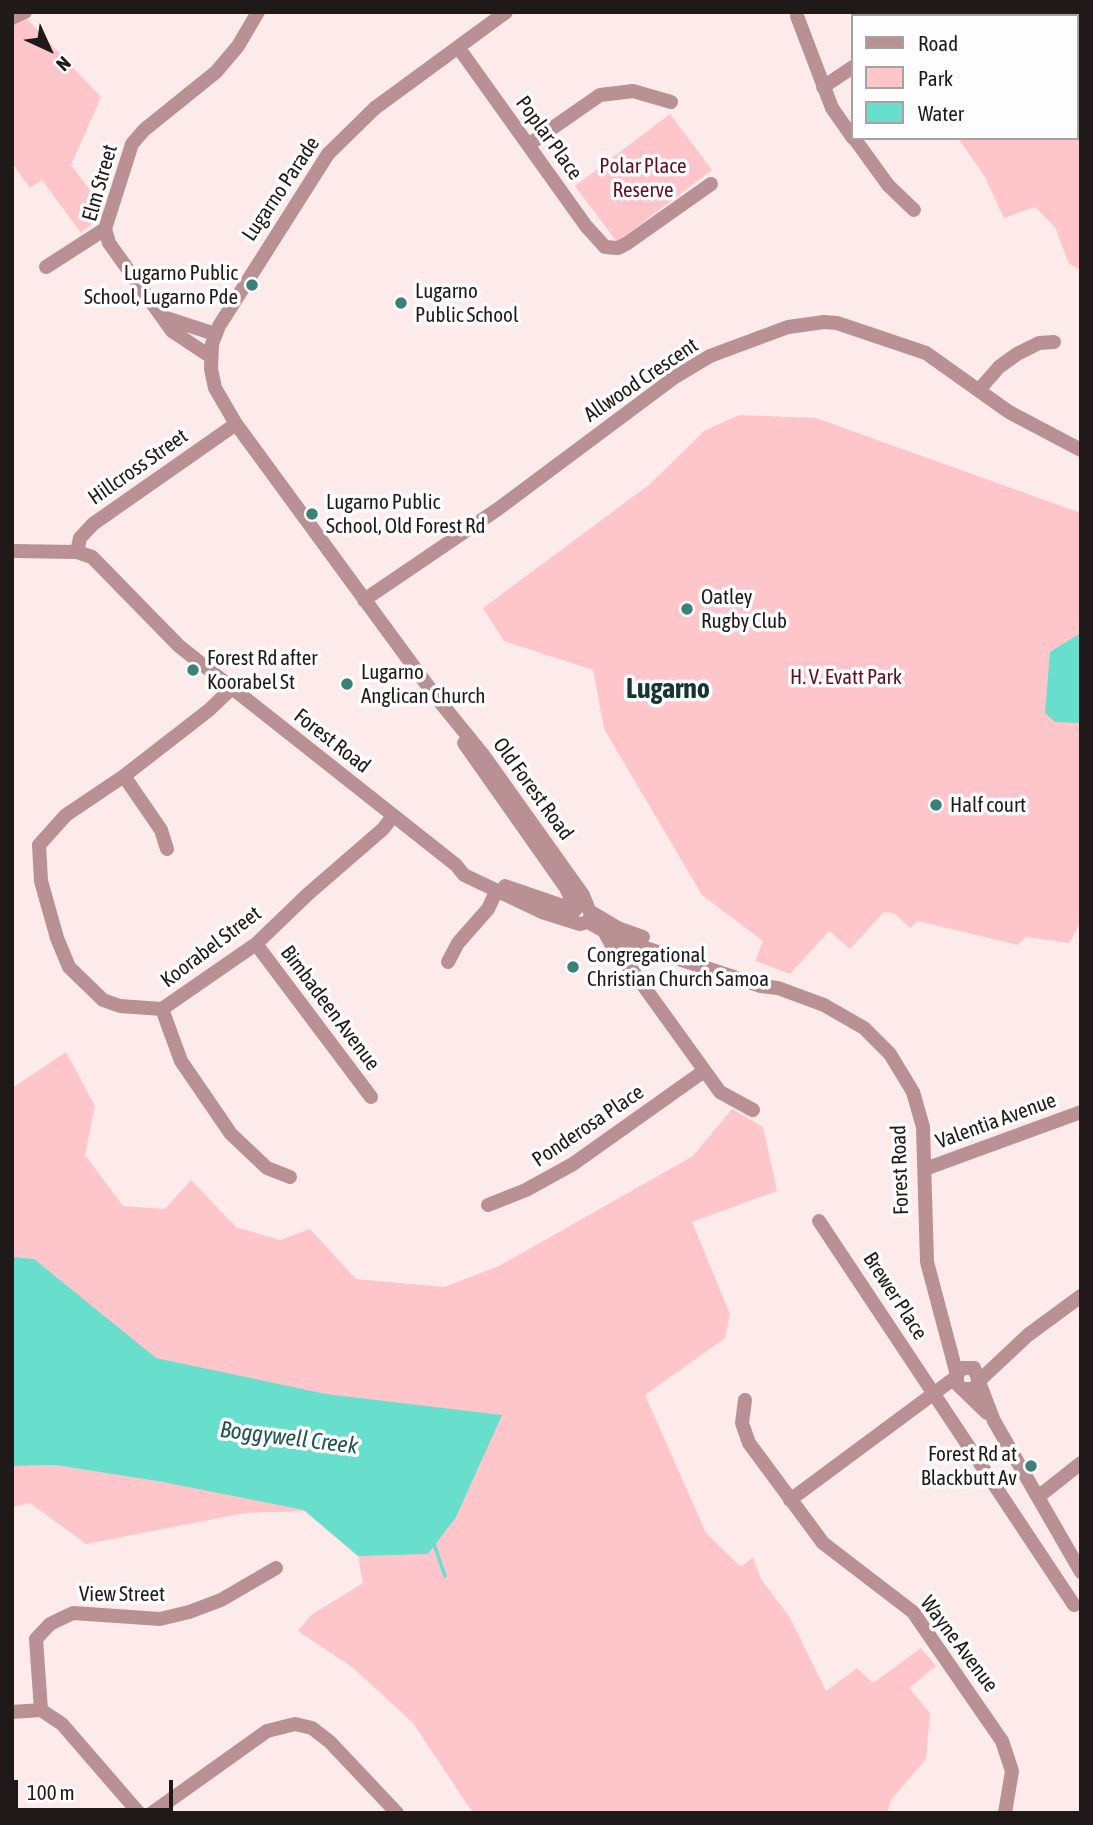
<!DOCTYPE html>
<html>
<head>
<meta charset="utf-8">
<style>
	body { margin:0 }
	#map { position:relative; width:1093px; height:1825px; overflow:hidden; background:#fdebec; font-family:"Asap Condensed",sans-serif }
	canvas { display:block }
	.frame { position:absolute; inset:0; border:14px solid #1f1919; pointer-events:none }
	.legend { position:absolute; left:851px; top:14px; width:228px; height:126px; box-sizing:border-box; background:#fdfdfd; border:2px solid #a4a2a2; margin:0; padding:9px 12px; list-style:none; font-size:21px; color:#1f1919 }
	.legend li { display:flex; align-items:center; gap:14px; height:35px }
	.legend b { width:35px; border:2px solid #a4a2a2 }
	.north { position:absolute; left:14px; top:14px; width:70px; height:70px; -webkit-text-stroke:5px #fdfdfd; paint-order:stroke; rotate:135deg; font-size:19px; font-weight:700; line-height:28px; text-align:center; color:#1f1919 }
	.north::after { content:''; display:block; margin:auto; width:24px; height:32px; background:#1f1919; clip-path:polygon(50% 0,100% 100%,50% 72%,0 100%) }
	.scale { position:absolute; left:14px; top:1780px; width:159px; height:32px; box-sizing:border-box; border:4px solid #1f1919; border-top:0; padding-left:9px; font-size:21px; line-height:24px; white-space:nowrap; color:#1f1919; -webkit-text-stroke:5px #fdfdfd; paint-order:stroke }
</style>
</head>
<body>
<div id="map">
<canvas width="1093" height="1825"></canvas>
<div class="frame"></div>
<ul class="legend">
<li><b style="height:9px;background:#b99094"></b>Road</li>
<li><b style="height:19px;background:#fec6cb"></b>Park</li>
<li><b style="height:19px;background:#68dfcd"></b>Water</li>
</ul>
<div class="north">N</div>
<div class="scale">100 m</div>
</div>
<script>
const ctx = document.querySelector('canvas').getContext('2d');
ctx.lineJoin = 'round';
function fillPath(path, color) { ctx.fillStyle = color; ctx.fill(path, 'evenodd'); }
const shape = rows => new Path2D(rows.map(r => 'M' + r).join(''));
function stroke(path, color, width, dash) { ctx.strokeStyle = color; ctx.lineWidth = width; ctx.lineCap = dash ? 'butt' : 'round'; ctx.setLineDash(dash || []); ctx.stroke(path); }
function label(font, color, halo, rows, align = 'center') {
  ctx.font = font + ' "Asap Condensed",sans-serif'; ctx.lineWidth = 7; ctx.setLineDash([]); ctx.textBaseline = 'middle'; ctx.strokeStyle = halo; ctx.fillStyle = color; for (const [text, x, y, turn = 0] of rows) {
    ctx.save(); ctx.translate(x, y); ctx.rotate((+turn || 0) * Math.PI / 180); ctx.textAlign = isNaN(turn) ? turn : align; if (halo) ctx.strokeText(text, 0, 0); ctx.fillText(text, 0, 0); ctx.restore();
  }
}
fillPath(shape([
	[950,12,1079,12,1081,270,1069,264,1055,227,1035,207,1004,218,985,177,958,138,1077,138,1077,16,950,16],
	[27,19,101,97,71,165,104,208,102,216,81,233,42,180,30,188,12,163,12,25],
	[670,114,712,170,617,242,575,186],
	[739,415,816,418,1081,513,1081,922,1069,943,1026,937,1018,945,918,921,910,928,894,913,884,912,850,949,829,931,790,974,755,961,763,941,702,895,604,729,593,670,504,641,483,608,650,484,704,431],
	[66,1052,95,1106,85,1155,123,1206,165,1209,191,1180,236,1227,280,1240,310,1229,356,1279,444,1287,499,1266,693,1156,732,1109,763,1127,777,1191,692,1222,730,1314,725,1338,645,1395,706,1533,741,1567,753,1557,761,1579,790,1618,826,1691,857,1668,873,1683,921,1648,936,1666,909,1688,930,1713,926,1759,891,1800,887,1813,473,1813,413,1723,352,1667,298,1631,311,1615,363,1583,358,1556,304,1511,245,1513,86,1544,30,1503,12,1507,12,1466,55,1465,163,1482,12,1339,12,1088]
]), '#fec6cb');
fillPath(shape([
	[1081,633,1081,723,1055,722,1045,713,1050,652],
	[12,1257,34,1259,156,1358,326,1394,502,1415,456,1517,428,1554,358,1556,304,1510,163,1482,55,1465,12,1466]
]), '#68dfcd');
stroke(shape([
	[433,1541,445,1576]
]), '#68dfcd', 3.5);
stroke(shape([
	[506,12,375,108,328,154,219,326,212,344,211,369,215,388,236,424,436,697,484,756,583,895,591,915,588,922],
	[797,16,832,108,853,138],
	[866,16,866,12],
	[12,18,25,12],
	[458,47,586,226,605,247,618,248,626,244,711,184],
	[823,87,853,67],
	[854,138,888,185,914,210],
	[528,145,600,95,633,91,671,102],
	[46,267,105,229],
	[163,317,215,334],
	[211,357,172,331,109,243,105,229,132,144,144,130,216,72,238,46,258,12],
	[979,390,999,367,1017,354,1039,343,1054,342],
	[12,551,77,552,92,557,179,646,456,865,464,875,542,912,580,924,588,922],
	[77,552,80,538,93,524,236,424],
	[364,600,498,509,675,377,710,356,788,327,824,322,837,323,926,353,1009,412,1081,450],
	[232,688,209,710,124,776,66,815,39,845,41,881,57,938,69,967,103,1000,120,1006,162,1009,256,944,308,894,383,829,393,816],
	[464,743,566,888,576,909],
	[124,776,161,830,167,849],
	[505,886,575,910],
	[591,912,618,928,643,937],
	[588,922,618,939,761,986,778,988,824,1005,864,1028,890,1054,913,1092,923,1127,927,1262,957,1375],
	[605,933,616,953,631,969],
	[634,937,628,956,632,970,720,1092,753,1110],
	[256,944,371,1097],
	[448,962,458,943,488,909,496,892],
	[162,1009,181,1061,231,1134,267,1168,290,1177],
	[925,1169,1081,1112],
	[488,1205,526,1190,573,1164,704,1071],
	[819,1221,1074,1605],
	[980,1380,1028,1335,1081,1296],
	[979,1382,994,1421,1081,1572],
	[963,1389,973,1389,979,1382,974,1368,962,1368,957,1375,957,1382,958,1385,987,1413],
	[745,1400,742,1423,749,1443,823,1543,913,1612,1002,1741,1012,1771,1005,1813],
	[1038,1497,1081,1463],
	[790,1500,956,1377],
	[41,1710,36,1639,50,1624,73,1613,160,1619,189,1612,221,1600,276,1568],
	[41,1710,62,1724,139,1813],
	[12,1712,41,1710],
	[152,1813,267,1731,295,1724,312,1728,330,1742,397,1813]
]), '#b99094', 14);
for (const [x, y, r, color] of [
	[252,285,7,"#3c8176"],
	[401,303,7,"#3c8176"],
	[312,514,7,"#3c8176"],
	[687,609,7,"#3c8176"],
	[193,670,7,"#3c8176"],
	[347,684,7,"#3c8176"],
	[936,805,7,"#3c8176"],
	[573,967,7,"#3c8176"],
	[1031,1466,7,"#3c8176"]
]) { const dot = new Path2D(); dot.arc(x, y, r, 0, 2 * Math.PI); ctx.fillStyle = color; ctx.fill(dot); stroke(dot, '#fdfdfd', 2.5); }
label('21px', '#1f1919', '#fdfdfd', [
	["Poplar Place",549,138,54],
	["Elm Street",100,183,-74],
	["Lugarno Parade",281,189,-56],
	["Allwood Crescent",641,380,-34],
	["Hillcross Street",138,467,-35],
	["Forest Road",332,741,38],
	["Old Forest Road",533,789,54],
	["Koorabel Street",211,947,-37],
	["Bimbadeen Avenue",330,1008,53],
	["Valentia Avenue",996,1121,-20],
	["Ponderosa Place",588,1126,-34],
	["Forest Road",900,1170,-92],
	["Brewer Place",895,1296,57],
	["View Street",122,1594],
	["Wayne Avenue",959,1644,53]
]);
label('21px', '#600f24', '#fdfdfd', [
	["Polar Place",643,166],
	["Reserve",643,190],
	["H. V. Evatt Park",846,677]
]);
label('21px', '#1f1919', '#fdfdfd', [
	["Lugarno Public",238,273,"right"],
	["School, Lugarno Pde",238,297,"right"],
	["Lugarno",415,291],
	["Public School",415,315],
	["Lugarno Public",326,502],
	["School, Old Forest Rd",326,526],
	["Oatley",701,597],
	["Rugby Club",701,621],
	["Forest Rd after",207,658],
	["Koorabel St",207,682],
	["Lugarno",361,672],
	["Anglican Church",361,696],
	["Half court",950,805],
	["Congregational",587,955],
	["Christian Church Samoa",587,979],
	["Forest Rd at",1017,1454,"right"],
	["Blackbutt Av",1017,1478,"right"]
], 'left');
label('italic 23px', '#20544c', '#fdfdfd', [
	["Boggywell Creek",289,1438,7]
]);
label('bold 28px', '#153631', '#fdfdfd', [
	["Lugarno",668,689]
]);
</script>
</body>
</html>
